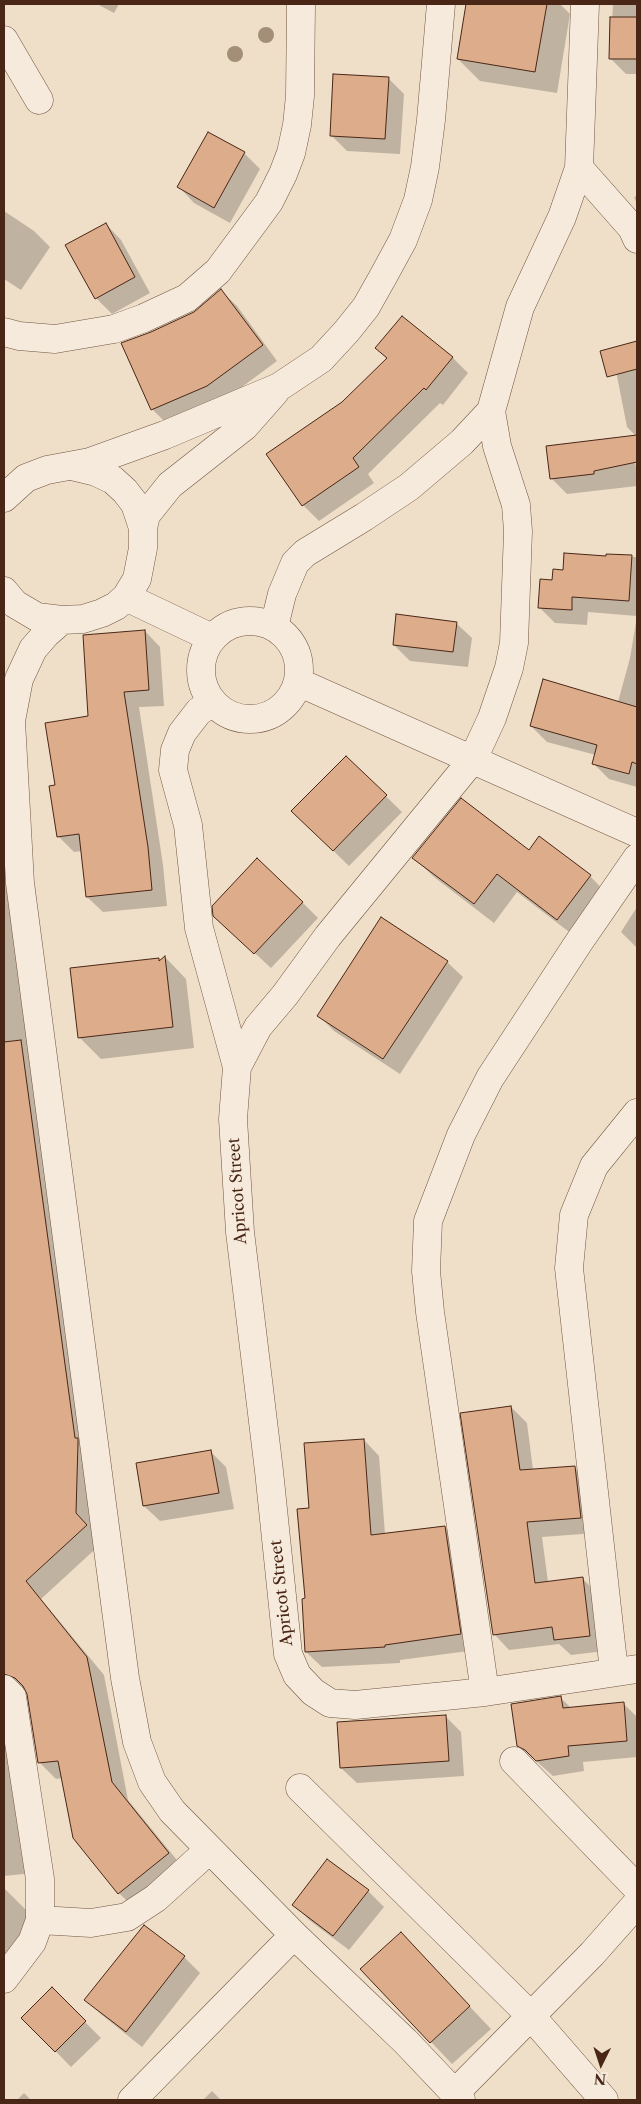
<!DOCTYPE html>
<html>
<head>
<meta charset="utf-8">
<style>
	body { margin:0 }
	#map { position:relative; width:641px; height:2104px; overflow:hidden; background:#efdfc8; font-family:"Libre Caslon Text",serif }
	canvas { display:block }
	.frame { position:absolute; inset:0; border:5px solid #492616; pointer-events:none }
	.north { position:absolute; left:576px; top:2039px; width:50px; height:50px; -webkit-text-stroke:4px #f5eadb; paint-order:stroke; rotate:184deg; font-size:14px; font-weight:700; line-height:20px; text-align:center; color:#492616 }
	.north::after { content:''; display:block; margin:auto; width:18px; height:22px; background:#492616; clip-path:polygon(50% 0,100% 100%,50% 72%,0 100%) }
</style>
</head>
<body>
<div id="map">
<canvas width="641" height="2104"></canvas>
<div class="frame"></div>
<div class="north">N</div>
</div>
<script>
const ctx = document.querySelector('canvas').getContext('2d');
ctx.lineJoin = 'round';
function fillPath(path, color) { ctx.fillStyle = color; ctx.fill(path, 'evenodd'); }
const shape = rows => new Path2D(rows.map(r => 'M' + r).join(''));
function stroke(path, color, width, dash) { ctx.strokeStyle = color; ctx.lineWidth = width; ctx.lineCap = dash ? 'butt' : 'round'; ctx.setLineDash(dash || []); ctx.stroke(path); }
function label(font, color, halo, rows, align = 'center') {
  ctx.font = font + ' "Libre Caslon Text",serif'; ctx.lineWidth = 5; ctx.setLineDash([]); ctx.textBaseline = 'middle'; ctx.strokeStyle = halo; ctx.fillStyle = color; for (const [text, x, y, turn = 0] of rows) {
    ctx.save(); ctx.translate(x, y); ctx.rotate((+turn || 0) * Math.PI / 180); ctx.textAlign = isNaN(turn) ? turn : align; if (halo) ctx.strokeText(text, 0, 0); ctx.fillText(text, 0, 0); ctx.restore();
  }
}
fillPath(shape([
	[97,4,119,4,114,13],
	[467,4,560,4,570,14,557,93,480,81,458,59],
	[613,4,637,4,637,74,626,74,610,58],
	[388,78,404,94,400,154,347,151,331,135],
	[244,153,260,169,230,223,194,203,179,187],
	[637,196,637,204,634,197],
	[4,211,34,231,50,247,21,290,4,279],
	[106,224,121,240,150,293,112,314,96,298],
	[221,291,237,306,277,361,223,401,168,425,152,409,151,333,194,313],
	[402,317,453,358,468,373,443,405,440,403,368,474,374,483,319,521,303,505,343,403,387,359,377,348],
	[637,359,637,437,627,427,615,366],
	[633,454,637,471,637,486,567,494,551,478],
	[607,555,637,557,637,787,609,779,593,763,596,755,547,742,531,726,618,702,630,658,637,616,588,612,587,625,555,623,540,608,553,581,564,571,607,558],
	[456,623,472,638,468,667,410,661,394,645],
	[145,631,160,647,164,706,139,707,163,865,167,906,103,912,87,897,82,851,74,852,58,836,57,786],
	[346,757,402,812,349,866,309,827],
	[4,785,103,1542,41,1599,104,1675,128,1800,185,1870,136,1910,119,1893,74,1837,62,1778,56,1779,39,1762,27,1690,18,1690,33,1873,4,1876,4,1437,8,1437,4,1405],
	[540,838,590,876,609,896,577,938,517,892,494,923,434,877,414,858,529,851],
	[302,902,318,918,271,968,231,931],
	[637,907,637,948,621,932],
	[165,957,186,979,194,1048,101,1059,79,1037,159,959,161,962],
	[447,962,463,977,400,1074,334,1031,318,1015],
	[511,1407,527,1423,533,1470,575,1468,591,1483,596,1533,542,1537,548,1582,582,1578,598,1594,605,1651,571,1655,559,1644,509,1650,494,1634],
	[364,1440,379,1456,385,1534,445,1527,460,1543,476,1650,400,1660,400,1663,322,1667,306,1652,306,1600],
	[211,1452,226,1467,234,1509,160,1521,144,1506],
	[561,1698,571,1708,623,1703,637,1717,637,1757,583,1762,584,1771,553,1776,518,1745],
	[445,1716,461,1732,464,1776,357,1783,341,1768],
	[4,1888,40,1924,4,1973],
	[368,1891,384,1907,349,1950,309,1920,294,1904],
	[144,1926,184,1957,200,1973,142,2047,102,2015,86,2000],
	[401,1934,491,2029,452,2064,362,1969],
	[52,1989,101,2038,71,2067,23,2018],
	[212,2091,221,2100,203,2100],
	[24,2093,31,2100,17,2100]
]), '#0003');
const building = shape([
	[466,4,547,4,535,72,457,59,466,4],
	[610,17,637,17,637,59,609,59,610,17],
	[333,74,389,77,385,139,330,136,333,74],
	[208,132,245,152,214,208,177,187,208,132],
	[106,223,135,277,95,299,65,245,106,223],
	[221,289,263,345,207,386,151,410,121,343,151,332,194,312,221,289],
	[402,316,453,357,426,390,424,388,353,458,359,467,302,506,266,454,342,402,387,358,375,348,402,316],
	[637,341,637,369,607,377,600,351,637,341],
	[637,435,637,462,594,471,594,474,550,479,546,446,637,435],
	[564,553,606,556,606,554,632,555,629,601,572,597,572,610,538,608,540,579,552,580,553,569,563,570,564,553],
	[396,614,457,622,453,652,393,645,396,614],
	[145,630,149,690,124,692,148,847,152,890,86,897,79,834,57,837,49,786,55,785,45,723,88,716,83,635,145,630],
	[543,679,637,707,637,764,632,762,629,774,592,764,597,745,530,726,543,679],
	[346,756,387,795,333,851,291,811,346,756],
	[461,798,529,850,539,836,591,875,557,920,497,874,474,904,412,858,461,798],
	[257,858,303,902,254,954,213,916,212,906,257,858],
	[381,917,448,961,383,1059,317,1016,381,917],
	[165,956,173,1027,78,1038,70,968,159,958,159,961,165,956],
	[21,1040,75,1438,78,1438,78,1443,76,1513,87,1525,26,1581,87,1657,112,1782,169,1853,118,1894,73,1838,58,1761,38,1763,27,1694,23,1686,15,1678,4,1674,4,1042,21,1040],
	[511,1406,520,1470,575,1466,581,1518,527,1522,535,1583,583,1577,590,1636,554,1640,552,1627,493,1635,460,1413,511,1406],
	[364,1439,371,1535,445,1526,461,1634,385,1645,385,1647,305,1652,302,1599,305,1598,297,1509,309,1508,304,1443,364,1439],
	[211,1450,219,1493,143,1506,136,1463,211,1450],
	[561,1696,563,1708,624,1702,627,1741,568,1746,569,1756,536,1761,525,1750,517,1746,511,1704,561,1696],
	[446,1715,449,1761,340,1768,337,1722,446,1715],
	[327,1859,369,1890,333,1936,292,1905,327,1859],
	[144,1925,185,1956,126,2032,84,2000,144,1925],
	[401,1932,470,2006,430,2043,360,1969,401,1932],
	[52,1987,86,2021,55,2052,21,2018,52,1987]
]);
fillPath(building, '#dcac8b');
stroke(building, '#492616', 1);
const street = shape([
	[4,40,39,100],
	[579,168,585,4],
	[4,332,19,336,55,339,114,329,144,318,187,298,218,271,269,202,283,174,291,153,297,125,300,96,301,4],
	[4,498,26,478,47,470,90,462,165,435,279,387,321,359,346,332,366,307,384,275,403,240,418,200,425,167,431,120,441,4],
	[143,528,146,515,170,485,245,426,275,392],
	[4,591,15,604,37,617,62,620,83,619,102,613,116,606,126,597,137,579,143,548,143,528,135,504,125,491,113,480,96,472,71,466],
	[126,597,212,638],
	[62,620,46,634,33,649,19,679,11,721,20,883,125,1678,137,1742,152,1782,172,1811,294,1935,405,2041,461,2100],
	'201 670a49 49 0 1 1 98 0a49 49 0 1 1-98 0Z',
	[274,627,282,594,295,563,305,553,364,517,409,487,462,442,491,411],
	[298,682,637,833],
	[213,703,199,711,182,733,175,750,173,770,188,825,199,928,237,1067,233,1119,240,1232,269,1471,288,1654,297,1675,313,1692,330,1703,355,1705,485,1692,637,1669],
	[237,1067,258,1027,285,995,328,936,473,759,492,718,509,668,514,643,518,531,516,505,497,446,491,411,520,307,562,217,579,168,632,228,637,239],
	[614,1671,569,1268,574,1215,594,1166,637,1113],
	[4,1689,12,1697,40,1879,40,1920,32,1942,4,1979],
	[485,1692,430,1312,426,1271,428,1221,461,1135,490,1078,579,942,637,858],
	[514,1761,637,1888],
	[300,1788,531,2016,604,2100],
	[40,1920,91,1923,127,1917,156,1898,209,1850],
	[455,2093,592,1954,637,1903],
	[132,2100,294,1935]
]);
stroke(street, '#725442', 29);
stroke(street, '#f5eadb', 28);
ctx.fillStyle = '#a38f78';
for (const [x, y] of [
	[266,35],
	[235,54]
]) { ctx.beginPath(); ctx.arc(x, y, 8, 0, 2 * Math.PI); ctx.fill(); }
label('16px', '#492616', '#f5eadb', [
	["Apricot Street",238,1191,-94],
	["Apricot Street",282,1593,-96]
]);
</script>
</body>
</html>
